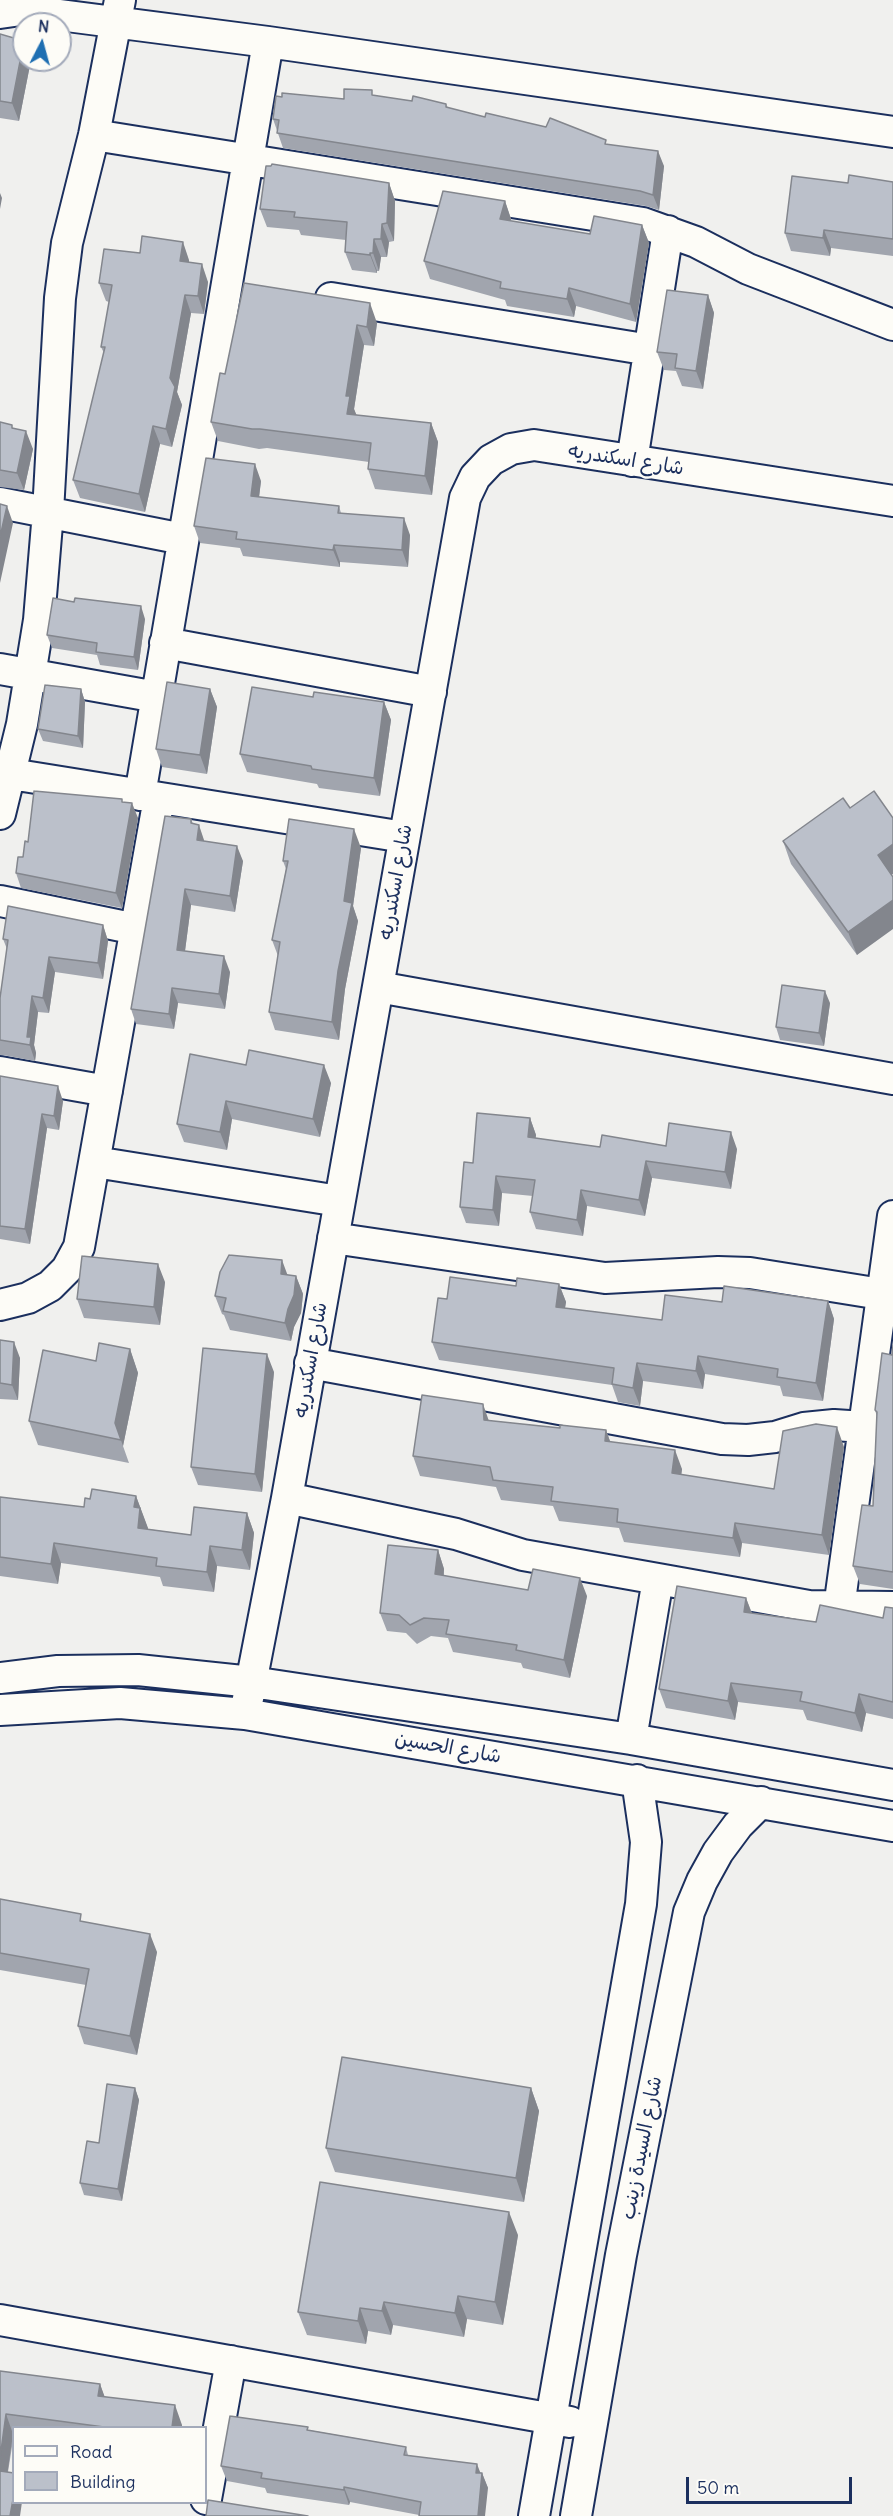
<!DOCTYPE html>
<html>
<head>
<meta charset="utf-8">
<style>
	body { margin:0 }
	#map { position:relative; width:893px; height:2516px; overflow:hidden; background:#f0f0ee; font-family:Delius,sans-serif }
	canvas { display:block }
	.legend { position:absolute; left:12px; top:2426px; width:195px; height:78px; box-sizing:border-box; background:#fdfcf7; border:2px solid #a3aaba; margin:0; padding:8px 10px; list-style:none; font-size:18px; color:#1b2f5e }
	.legend li { display:flex; align-items:center; gap:12px; height:30px }
	.legend b { width:30px; border:2px solid #a3aaba }
	.north { position:absolute; left:12px; top:12px; width:60px; height:60px; box-sizing:border-box; background:#fdfcf7; border:2px solid #a3aaba; border-radius:50%; rotate:6deg; font-size:16px; font-weight:700; line-height:24px; text-align:center; color:#1b2f5e }
	.north::after { content:''; display:block; margin:auto; width:21px; height:27px; background:#1f6fb2; clip-path:polygon(50% 0,100% 100%,50% 72%,0 100%) }
	.scale { position:absolute; left:686px; top:2477px; width:166px; height:27px; box-sizing:border-box; border:3px solid #1b2f5e; border-top:0; padding-left:8px; font-size:18px; line-height:21px; white-space:nowrap; color:#1b2f5e; -webkit-text-stroke:4px #fdfcf7; paint-order:stroke }
</style>
</head>
<body>
<div id="map">
<canvas width="893" height="2516"></canvas>
<ul class="legend">
<li><b style="height:8px;background:#fdfcf7"></b>Road</li>
<li><b style="height:16px;background:#bbc0ca"></b>Building</li>
</ul>
<div class="north">N</div>
<div class="scale">50 m</div>
</div>
<script>
const ctx = document.querySelector('canvas').getContext('2d');
ctx.lineJoin = 'round';
const shape = rows => new Path2D(rows.map(r => 'M' + r).join(''));
function stroke(path, color, width, dash) { ctx.strokeStyle = color; ctx.lineWidth = width; ctx.lineCap = dash ? 'butt' : 'round'; ctx.setLineDash(dash || []); ctx.stroke(path); }
function fillPath(path, color) { ctx.fillStyle = color; ctx.fill(path, 'evenodd'); }
function label(font, color, halo, rows, align = 'center') {
  ctx.font = font + ' Delius,"Playpen Sans Arabic",sans-serif'; ctx.lineWidth = 5; ctx.setLineDash([]); ctx.textBaseline = 'middle'; ctx.strokeStyle = halo; ctx.fillStyle = color; for (const [text, x, y, turn = 0] of rows) {
    ctx.save(); ctx.translate(x, y); ctx.rotate((+turn || 0) * Math.PI / 180); ctx.textAlign = isNaN(turn) ? turn : align; if (halo) ctx.strokeText(text, 0, 0); ctx.fillText(text, 0, 0); ctx.restore();
  }
}
const minor = shape([
	[0,13,21,10,268,42,893,132],
	[94,135,643,223,696,242,748,269,893,325],
	[331,298,650,350],
	[632,461,668,231],
	[0,503,183,539],
	[165,643,431,692],
	[0,669,157,697],
	[11,774,404,837],
	[140,795,268,42],
	[0,814,22,724,39,620,48,512,60,298,67,243,94,135,120,0],
	[0,901,136,929],
	[378,987,893,1079],
	[0,1072,107,1091],
	[95,1162,339,1201],
	[333,1238,605,1278,718,1272,750,1273,893,1296],
	[0,1305,28,1298,50,1286,67,1269,79,1247,159,798],
	[310,1363,722,1439,748,1440,775,1437,804,1428,834,1425,864,1427],
	[287,1498,456,1534,523,1555,658,1579,809,1606,893,1607],
	[839,1608,893,1216],
	[0,1678,58,1671,138,1670,252,1682,631,1739,893,1785],
	[0,1710,120,1703,245,1714,893,1826],
	[245,1714,287,1498,465,498,475,477,491,460,511,449,534,445,893,501],
	[631,1739,658,1579],
	[0,2320,570,2422],
	[206,2499,231,2361],
	[534,2516,641,1904,646,1842,637,1780],
	[576,2516,621,2255,689,1912,702,1881,718,1852,738,1825,761,1802]
]);
stroke(minor, '#1b2f5e', 34);
stroke(minor, '#fdfcf7', 30);
fillPath(shape([
	[0,34,24,60,31,60,19,121,0,118],
	[374,96,412,101,446,104,448,108,485,117,608,145,664,166,659,210,646,206,283,148,273,119,344,99],
	[893,182,893,256,831,248,830,256,791,251,785,233],
	[389,183,395,201,394,241,389,242,387,257,381,257,379,271,377,271,377,273,352,270,345,252,346,240,301,235,299,230,267,227,260,209],
	[505,201,511,219,511,221,590,234,642,225,649,243,636,322,576,306,574,317,507,306,505,300,430,279,424,261],
	[189,260,189,262,208,282,204,314,191,313,177,392,182,405,172,447,160,444,145,512,80,498,73,480,104,353,101,347,109,302,106,301,99,283],
	[244,283,377,323,374,346,364,345,354,409,356,415,431,423,438,442,432,495,375,489,368,469,369,462,267,448,259,449,218,441,211,422,225,374],
	[708,295,714,313,703,389,682,386,676,371,664,370,657,352],
	[0,422,13,428,33,449,24,490,0,487],
	[261,481,259,497,339,506,341,513,410,535,408,567,340,562,340,567,243,556,240,548,200,543,194,526],
	[145,619,138,670,100,665,97,655,52,648,47,635],
	[81,689,85,702,83,748,43,741,38,729],
	[210,689,217,707,207,774,162,767,156,749],
	[313,697,384,702,391,720,380,796,319,788,317,784,247,772,240,754],
	[123,802,138,818,122,908,21,888,16,873,23,857,28,842],
	[191,819,193,824,204,841,243,861,235,912,191,905,185,951,230,972,225,1009,178,1003,174,1029,136,1024,131,1009],
	[783,841,892,875,857,955,791,864],
	[361,848,353,906,358,921,345,989,339,1040,275,1030,269,1012,278,956,272,940,286,869,283,861],
	[103,925,108,941,103,979,55,972,49,1013,38,1012,34,1045,36,1053,35,1061,3,1055,0,1055,0,998,7,949,3,939],
	[830,1003,824,1046,780,1040,776,1027],
	[190,1054,331,1083,320,1137,232,1119,227,1150,184,1142,177,1124],
	[0,1076,63,1101,59,1130,47,1128,30,1244,0,1239],
	[530,1118,536,1135,535,1138,600,1147,666,1146,737,1149,731,1189,652,1178,645,1216,587,1206,583,1236,536,1229,530,1212,533,1196,502,1193,499,1226,466,1223,460,1207,473,1163],
	[287,1275,296,1276,303,1294,301,1313,294,1327,291,1341,230,1330,224,1315,222,1314,215,1296],
	[165,1282,160,1325,84,1318,77,1299],
	[559,1284,566,1302,565,1308,662,1320,722,1302,828,1301,834,1319,823,1401,783,1396,780,1386,705,1374,703,1389,643,1381,640,1406,618,1402,612,1385,439,1360,432,1342,447,1299,516,1286],
	[0,1340,20,1358,18,1400,0,1399],
	[893,1345,893,1589,860,1584,853,1566,873,1506,877,1417,875,1410,892,1355],
	[130,1349,138,1373,123,1446,129,1463,38,1445,29,1421,96,1361],
	[274,1372,262,1492,198,1485,191,1467],
	[489,1421,560,1428,606,1430,610,1441,682,1469,681,1475,774,1489,844,1447,829,1555,742,1543,740,1557,624,1542,619,1528,559,1521,553,1506,501,1500,496,1487,420,1476,413,1456],
	[136,1496,148,1529,191,1535,247,1513,254,1533,250,1570,217,1566,214,1592,163,1586,160,1577,61,1563,58,1584,0,1576,0,1578,0,1497,84,1507,90,1499],
	[438,1550,444,1569,444,1576,528,1590,587,1596,570,1678,523,1668,521,1663,453,1652,448,1638,431,1636,417,1644,406,1633,387,1631,380,1613],
	[746,1598,752,1613,816,1622,883,1618,893,1608,893,1719,866,1713,862,1732,807,1720,803,1710,738,1702,735,1720,666,1708,659,1689],
	[0,1899,84,1922,157,1952,137,2055,84,2044,78,2026,86,1985,0,1970],
	[135,2088,139,2100,122,2201,84,2195,80,2183,99,2143],
	[531,2088,539,2111,524,2202,335,2172,326,2148],
	[518,2235,503,2325,467,2319,464,2337,393,2325,391,2335,368,2331,366,2344,307,2335,298,2312],
	[0,2371,100,2384,104,2396,182,2425,182,2427,14,2427,14,2434,8,2472,0,2516],
	[309,2430,406,2447,408,2455,482,2473,488,2488,419,2515,350,2502,349,2505,267,2493,265,2488,227,2481,221,2466]
]), '#a1a5ae');
fillPath(shape([
	[24,45,24,60,31,60,19,121,12,103],
	[658,151,664,166,659,210,653,195],
	[389,183,395,201,394,241,387,223],
	[0,193,2,198,0,209],
	[505,201,511,219,506,237,500,219],
	[382,224,389,242,387,257,381,239],
	[642,225,649,243,636,322,630,304],
	[824,230,831,248,830,256,823,238],
	[374,239,381,257,379,271,373,253],
	[183,242,189,260,187,279,180,261],
	[370,253,377,271,377,273,370,255],
	[202,264,208,282,204,314,198,296],
	[569,288,576,306,574,317,567,299],
	[185,295,191,313,177,392,182,405,172,447,166,429,170,378],
	[708,295,714,313,703,389,696,371],
	[370,303,377,323,374,346,367,327],
	[357,325,364,345,354,409,357,416,347,414,346,396],
	[431,423,438,442,432,495,425,476],
	[153,426,160,444,145,512,139,494],
	[26,431,33,449,24,490,17,473],
	[255,464,261,481,257,513,251,496],
	[7,506,13,523,0,583,0,537],
	[404,518,410,535,408,567,402,550],
	[334,545,340,562,340,567,333,550],
	[141,606,145,619,138,670,134,657],
	[81,689,85,702,83,748,78,736],
	[210,689,217,707,207,774,200,755],
	[384,702,391,720,380,796,374,778],
	[132,803,138,818,122,908,116,893],
	[199,825,204,840,203,855,197,840],
	[354,829,361,848,353,906,358,921,345,989,339,1040,332,1022,344,901],
	[893,844,893,874,886,879,878,855],
	[237,846,243,861,235,912,230,896],
	[185,889,191,905,183,966,177,950],
	[893,900,893,929,857,955,848,932],
	[103,925,108,941,103,979,98,963],
	[224,956,230,972,225,1009,219,994],
	[49,957,55,972,49,1013,43,998],
	[172,988,178,1003,174,1029,169,1014],
	[825,991,830,1003,824,1046,819,1033],
	[32,996,38,1012,34,1045,36,1053,35,1061,27,1037],
	[324,1065,331,1083,320,1137,313,1119],
	[58,1086,63,1101,59,1130,54,1116],
	[226,1101,232,1119,227,1150,220,1132],
	[42,1114,47,1128,30,1244,25,1229],
	[530,1118,536,1135,534,1154,528,1137],
	[731,1132,737,1149,731,1189,725,1172],
	[646,1161,652,1178,645,1216,639,1200],
	[496,1176,502,1193,499,1226,493,1210],
	[581,1190,587,1206,583,1236,577,1220],
	[282,1260,289,1279,281,1274],
	[158,1264,165,1282,160,1325,154,1307],
	[296,1276,303,1294,301,1313,294,1327,291,1341,285,1323],
	[559,1284,566,1302,562,1325,556,1307],
	[828,1301,834,1319,823,1401,816,1383],
	[14,1342,20,1358,18,1400,12,1385],
	[130,1349,138,1373,123,1446,115,1423],
	[267,1354,274,1372,262,1492,255,1474],
	[698,1356,705,1374,703,1389,696,1371],
	[637,1363,643,1381,640,1406,633,1388],
	[483,1404,490,1424,484,1420],
	[837,1427,844,1447,829,1555,822,1535],
	[606,1430,613,1450,605,1441],
	[675,1450,682,1469,679,1493,672,1473],
	[136,1496,148,1528,145,1548,138,1528,134,1507],
	[247,1513,254,1533,250,1570,242,1550],
	[735,1523,742,1543,740,1557,733,1538],
	[54,1543,61,1563,58,1584,51,1564],
	[210,1546,217,1566,214,1592,207,1572],
	[438,1550,444,1569,442,1592,435,1574],
	[580,1578,587,1596,570,1678,564,1660],
	[746,1598,753,1617,744,1612],
	[731,1683,738,1702,735,1720,728,1701],
	[859,1694,866,1713,862,1732,855,1713],
	[150,1934,157,1952,137,2055,130,2036],
	[135,2088,139,2100,122,2201,118,2189],
	[531,2088,539,2111,524,2202,516,2178],
	[509,2212,518,2235,503,2325,495,2302],
	[458,2296,467,2319,464,2337,455,2313],
	[384,2302,393,2325,391,2335,382,2311],
	[360,2308,368,2331,366,2344,358,2321],
	[100,2384,107,2403,98,2396],
	[175,2405,182,2425,182,2427,172,2427],
	[6,2414,13,2434,5,2490,0,2475,0,2458],
	[477,2464,482,2477,482,2473,488,2488,485,2516,478,2516,476,2473],
	[344,2487,350,2502,349,2505,344,2490],
	[14,2494,14,2502,22,2502,20,2516,10,2516]
]), '#83868d');
const building = shape([
	[0,34,24,41,12,103,0,101,0,34],
	[344,89,372,90,372,95,412,101,413,96,446,104,446,107,485,117,486,113,546,127,550,118,606,140,605,144,658,151,653,195,640,191,277,133,279,120,273,119,276,96,282,97,282,93,344,99,344,89],
	[272,164,389,183,387,223,382,224,381,239,374,239,373,253,370,253,370,255,345,252,347,222,294,217,295,212,260,209,266,166,271,166,272,164],
	[849,175,893,182,893,239,824,230,823,238,785,233,792,176,848,183,849,175],
	[443,191,505,201,500,219,590,234,594,216,642,225,630,304,569,288,567,299,500,288,501,282,424,261,443,191],
	[142,236,183,242,180,261,202,264,198,296,185,295,170,378,175,387,166,429,153,426,139,494,73,480,105,347,101,347,112,285,99,283,104,249,140,253,142,236],
	[244,283,370,303,367,327,357,325,346,396,350,396,347,414,431,423,425,476,368,469,371,443,260,429,252,429,211,422,220,373,225,374,244,283],
	[667,290,708,295,696,371,675,368,677,354,657,352,667,290],
	[0,422,12,425,12,428,26,431,17,473,0,470,0,422],
	[206,458,255,464,251,496,339,506,338,513,404,518,402,550,334,545,333,550,236,539,237,532,194,526,206,458],
	[0,504,7,506,0,537,0,504],
	[53,598,74,602,75,598,141,606,134,657,96,652,97,643,47,635,53,598],
	[167,682,210,689,200,755,156,749,167,682],
	[45,685,81,689,78,736,38,729,45,685],
	[252,687,313,697,314,692,384,702,374,778,312,769,311,766,240,754,252,687],
	[34,791,122,799,122,802,132,803,116,893,16,873,18,857,23,857,25,841,28,842,34,791],
	[874,791,893,818,893,844,878,855,893,877,893,900,848,932,783,841,843,798,850,808,874,791],
	[165,816,191,819,191,823,199,825,197,840,237,846,230,896,185,889,177,950,224,956,219,994,172,988,169,1014,131,1009,165,816],
	[289,819,354,829,344,901,352,903,338,971,332,1022,269,1012,280,942,272,940,288,861,283,861,289,819],
	[8,906,103,925,98,963,49,957,43,998,32,996,27,1037,31,1037,30,1045,0,1040,0,998,8,940,3,939,8,906],
	[782,985,825,991,819,1033,776,1027,782,985],
	[249,1050,324,1065,313,1119,226,1101,220,1132,177,1124,190,1054,246,1065,249,1050],
	[0,1076,58,1086,54,1116,42,1114,25,1229,0,1226,0,1076],
	[477,1113,530,1118,528,1137,600,1147,602,1135,666,1146,669,1123,731,1132,725,1172,646,1161,639,1200,581,1190,577,1220,530,1212,535,1180,496,1176,493,1210,460,1207,464,1162,473,1163,477,1113],
	[229,1255,282,1260,281,1274,296,1276,294,1295,288,1309,285,1323,223,1311,226,1298,215,1296,220,1272,229,1255],
	[82,1256,158,1264,154,1307,77,1299,82,1256],
	[450,1277,516,1286,517,1278,559,1284,556,1307,662,1320,665,1295,722,1302,724,1286,828,1301,816,1383,777,1377,778,1369,698,1356,696,1371,637,1363,633,1388,612,1384,614,1368,432,1342,438,1298,447,1299,450,1277],
	[0,1340,14,1342,12,1385,0,1383,0,1340],
	[99,1343,130,1349,115,1423,121,1440,29,1421,43,1350,96,1361,99,1343],
	[893,1345,893,1572,853,1566,862,1505,873,1506,877,1412,875,1410,882,1353,892,1355,893,1345],
	[203,1348,267,1354,255,1474,191,1467,203,1348],
	[422,1395,483,1404,484,1420,560,1428,560,1425,606,1430,605,1441,675,1450,672,1473,774,1489,783,1431,816,1424,837,1427,822,1535,735,1523,733,1538,617,1522,618,1509,551,1501,553,1487,493,1480,490,1467,413,1456,422,1395],
	[92,1489,136,1496,134,1507,140,1508,138,1528,191,1535,194,1507,247,1513,242,1550,210,1546,207,1572,156,1566,157,1558,54,1543,51,1564,0,1557,0,1497,84,1507,85,1498,90,1499,92,1489],
	[388,1545,438,1550,435,1574,528,1590,533,1569,580,1578,564,1660,516,1650,517,1645,446,1634,449,1620,424,1618,410,1625,399,1615,380,1613,388,1545],
	[677,1586,746,1598,744,1612,816,1622,820,1605,883,1618,885,1607,893,1608,893,1702,859,1694,855,1713,800,1701,802,1692,731,1683,728,1701,659,1689,677,1586],
	[0,1899,81,1914,80,1921,150,1934,130,2036,78,2026,89,1969,0,1953,0,1899],
	[342,2057,531,2088,516,2178,326,2148,342,2057],
	[107,2084,135,2088,118,2189,80,2183,87,2141,99,2143,107,2084],
	[320,2182,509,2212,495,2302,458,2296,455,2313,384,2302,382,2311,360,2308,358,2321,298,2312,320,2182],
	[0,2371,100,2384,98,2396,175,2405,172,2427,104,2427,6,2414,0,2458,0,2371],
	[230,2416,308,2427,307,2430,406,2447,404,2455,477,2464,476,2473,482,2473,478,2516,419,2516,421,2502,344,2487,344,2490,261,2478,262,2473,221,2466,230,2416],
	[0,2471,14,2473,14,2494,10,2516,0,2516,0,2471],
	[208,2500,308,2516,206,2516,208,2500]
]);
fillPath(building, '#bbc0ca');
stroke(building, '#83868d', 1.5);
label('20px', '#1b2f5e', '#fdfcf7', [
	["شارع اسكندريه",626,460,9],
	["شارع اسكندريه",396,882,-80],
	["شارع اسكندريه",311,1360,-80],
	["شارع الحسين",448,1748,10],
	["شارع السيدة زينب",642,2148,-79]
]);
</script>
</body>
</html>
